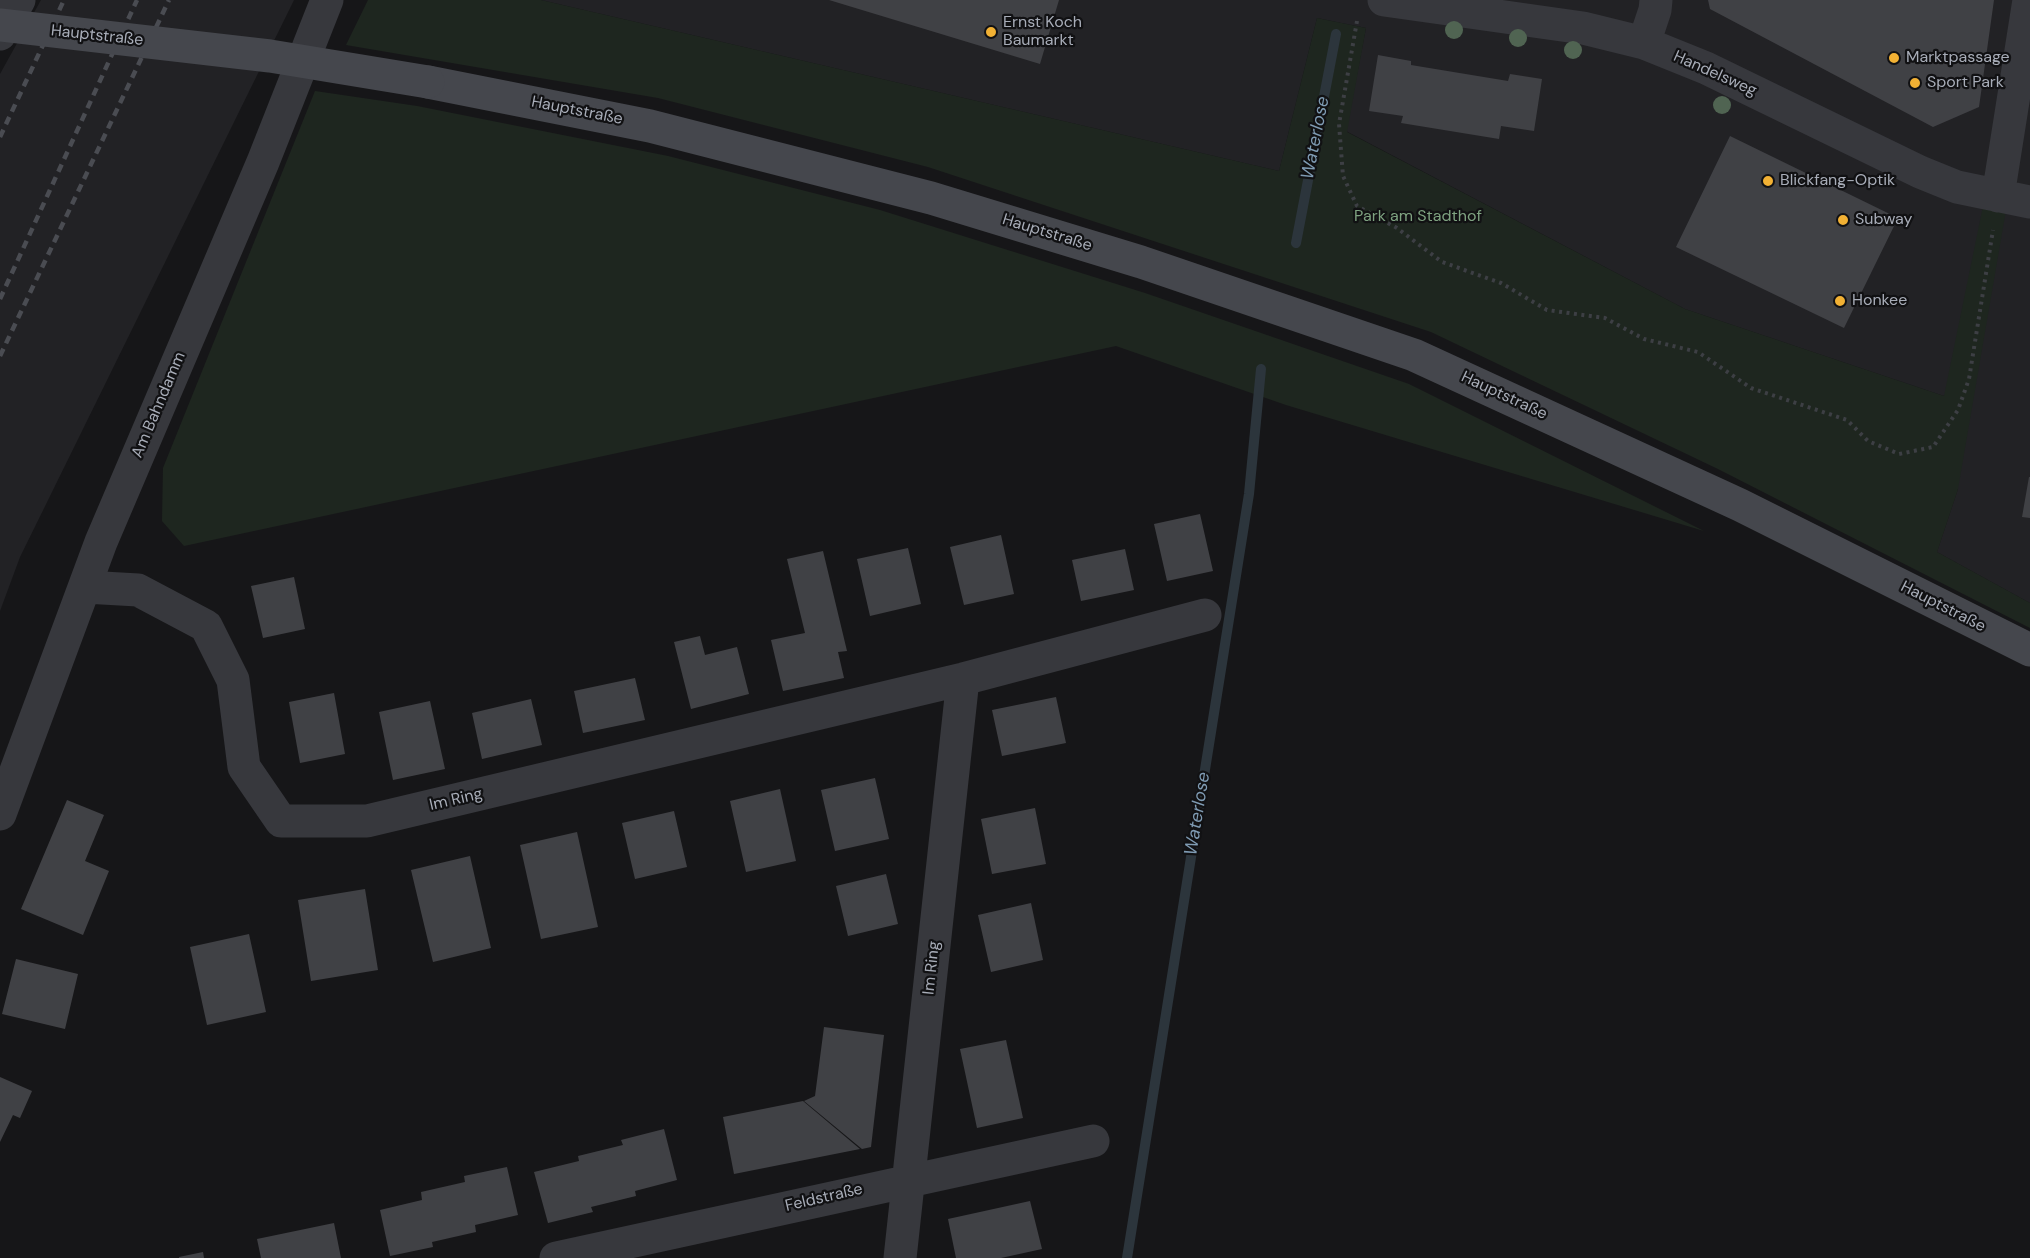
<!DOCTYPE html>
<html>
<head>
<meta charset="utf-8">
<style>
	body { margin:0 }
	canvas { display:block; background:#161618 }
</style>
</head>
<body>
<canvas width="2030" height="1258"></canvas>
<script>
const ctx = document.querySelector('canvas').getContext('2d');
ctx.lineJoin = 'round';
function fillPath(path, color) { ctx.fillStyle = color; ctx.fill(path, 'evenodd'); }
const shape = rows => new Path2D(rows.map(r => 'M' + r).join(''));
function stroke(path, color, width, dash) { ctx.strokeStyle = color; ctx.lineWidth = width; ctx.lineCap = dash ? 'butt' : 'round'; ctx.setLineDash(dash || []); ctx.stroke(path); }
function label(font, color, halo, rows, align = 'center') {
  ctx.font = font + ' "DM Sans",sans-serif'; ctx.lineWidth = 4.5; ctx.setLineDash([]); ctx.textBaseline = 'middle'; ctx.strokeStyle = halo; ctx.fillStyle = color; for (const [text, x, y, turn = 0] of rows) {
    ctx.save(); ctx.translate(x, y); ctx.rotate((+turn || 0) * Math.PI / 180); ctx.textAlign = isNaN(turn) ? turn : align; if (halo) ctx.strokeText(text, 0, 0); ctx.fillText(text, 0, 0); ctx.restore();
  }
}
fillPath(shape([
	[41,0,294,0,20,557,0,611,0,74],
	[541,0,2030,0,2030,603,1937,552,1958,489,1944,396,1685,309,1346,131,1366,28,1317,18,1279,171]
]), '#222225');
fillPath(shape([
	[368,0,541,0,1279,171,1317,18,1366,28,1347,132,1685,309,1944,396,1983,206,2006,210,1958,489,1937,552,2030,603,2030,628,1718,469,1431,332,928,167,658,98,346,45],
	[315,91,417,106,668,156,880,210,1145,293,1409,384,1704,531,1286,405,1116,346,184,546,162,521,163,468]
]), '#1e261f');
stroke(shape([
	[1296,243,1336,34],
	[1127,1258,1249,494,1261,369]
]), '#2c353c', 10);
fillPath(shape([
	[829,0,1059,0,1040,64],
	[1708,0,1994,0,1979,107,1933,127,1710,9],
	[1378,55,1411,61,1411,65,1508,81,1510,74,1542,79,1534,131,1501,126,1499,139,1401,123,1403,116,1369,111],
	[1730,136,1898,218,1844,328,1676,247],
	[2029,477,2030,477,2030,518,2022,517],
	[1200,514,1213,571,1167,581,1154,524],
	[1001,535,1014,594,964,605,950,547],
	[908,548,921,604,870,616,857,559],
	[1125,549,1134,590,1081,601,1072,560],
	[823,551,847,651,838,652,844,678,783,691,771,640,805,633,787,559],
	[294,577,305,629,263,638,251,586],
	[700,636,705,655,737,647,749,694,691,709,674,642],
	[635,678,645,720,583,733,574,691],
	[334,693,345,754,300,763,289,702],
	[1056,697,1066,743,1002,756,992,710],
	[531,699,542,745,482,759,472,713],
	[430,701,445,769,393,780,379,712],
	[875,778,889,839,835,851,821,790],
	[780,789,796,861,746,872,730,801],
	[67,800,104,815,85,861,109,871,83,935,21,909],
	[1035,808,1046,864,992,874,981,819],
	[674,811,687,867,635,879,622,823],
	[577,832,598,927,541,939,520,845],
	[470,856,491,948,433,962,411,870],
	[886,874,898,924,848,936,836,886],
	[365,889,378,970,311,981,298,900],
	[1031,903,1043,960,991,972,978,915],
	[249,934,266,1012,207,1025,190,947],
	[16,959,78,974,65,1029,2,1014],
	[824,1027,884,1035,871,1147,862,1149,804,1101,815,1096],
	[1006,1040,1023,1118,977,1128,960,1049],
	[0,1077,32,1091,20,1118,13,1115,0,1142],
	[803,1101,860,1149,734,1174,723,1117],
	[664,1129,677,1180,635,1191,636,1196,591,1207,593,1212,548,1223,534,1172,579,1161,578,1156,623,1145,621,1140],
	[507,1167,518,1215,475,1225,476,1232,432,1242,433,1247,390,1256,380,1210,422,1200,421,1192,465,1182,464,1176],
	[1030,1201,1042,1249,1001,1258,956,1258,948,1219],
	[334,1223,341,1258,261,1258,257,1239],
	[203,1252,204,1258,179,1258,179,1257]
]), '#404145');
stroke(shape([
	[1357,21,1339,124,1343,176,1357,206,1397,228,1442,262,1501,283,1547,310,1605,318,1644,339,1698,352,1751,388,1847,420,1868,441,1899,454,1933,447,1958,410,1969,379,1993,230]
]), '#3d3f44', 4, [3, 4.5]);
stroke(shape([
	[1384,0,1583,28,1644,43,1706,68,1920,172,1957,187,2030,202],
	[0,34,19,0],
	[1644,43,1655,10,1656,0],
	[1998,196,2029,0],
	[85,587,138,590,206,626,233,680,244,767,281,821,367,821,963,679,1205,615],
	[0,814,101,542,263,162,327,0],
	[556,1258,1093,1141],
	[900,1258,963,679]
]), '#37383d', 33);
stroke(shape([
	[428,82,650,126,931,198,1141,262,1414,355,1740,505,2030,650]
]), '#45474d', 33);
stroke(shape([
	[0,137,64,0],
	[0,299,137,0],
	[0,356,169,0]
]), '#4a4c52', 4.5, [8, 6]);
stroke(shape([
	[0,25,270,56,428,82]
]), '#45474d', 33);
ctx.fillStyle = '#506452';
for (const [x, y] of [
	[1454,30],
	[1518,38],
	[1573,50],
	[1722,105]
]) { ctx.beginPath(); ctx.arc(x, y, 9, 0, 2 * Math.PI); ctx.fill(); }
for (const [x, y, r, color] of [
	[991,32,6,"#f2b134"],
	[1894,58,6,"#f2b134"],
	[1915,83,6,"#f2b134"],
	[1768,181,6,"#f2b134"],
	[1843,220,6,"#f2b134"],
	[1840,301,6,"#f2b134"]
]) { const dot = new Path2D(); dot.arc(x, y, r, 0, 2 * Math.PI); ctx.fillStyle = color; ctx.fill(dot); stroke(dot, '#111113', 2); }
label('16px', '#a8adb8', '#111113', [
	["Ernst Koch",1003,23],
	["Baumarkt",1003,41],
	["Marktpassage",1906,58],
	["Sport Park",1927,83],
	["Blickfang-Optik",1780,181],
	["Subway",1855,220],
	["Honkee",1852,301]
], 'left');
label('16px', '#a8adb8', '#111113', [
	["Hauptstraße",97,36,6],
	["Handelsweg",1715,74,24],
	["Hauptstraße",577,111,11],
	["Hauptstraße",1047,233,17],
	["Hauptstraße",1504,396,25],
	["Am Bahndamm",159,405,-67],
	["Hauptstraße",1943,607,27],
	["Im Ring",456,800,-13],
	["Im Ring",932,968,-84],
	["Feldstraße",824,1198,-13]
]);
label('16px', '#7fa381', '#111113', [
	["Park am Stadthof",1418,217]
]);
label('italic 18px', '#7f9bb3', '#111113', [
	["Waterlose",1316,138,-79],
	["Waterlose",1198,814,-81]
]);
</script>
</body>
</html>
